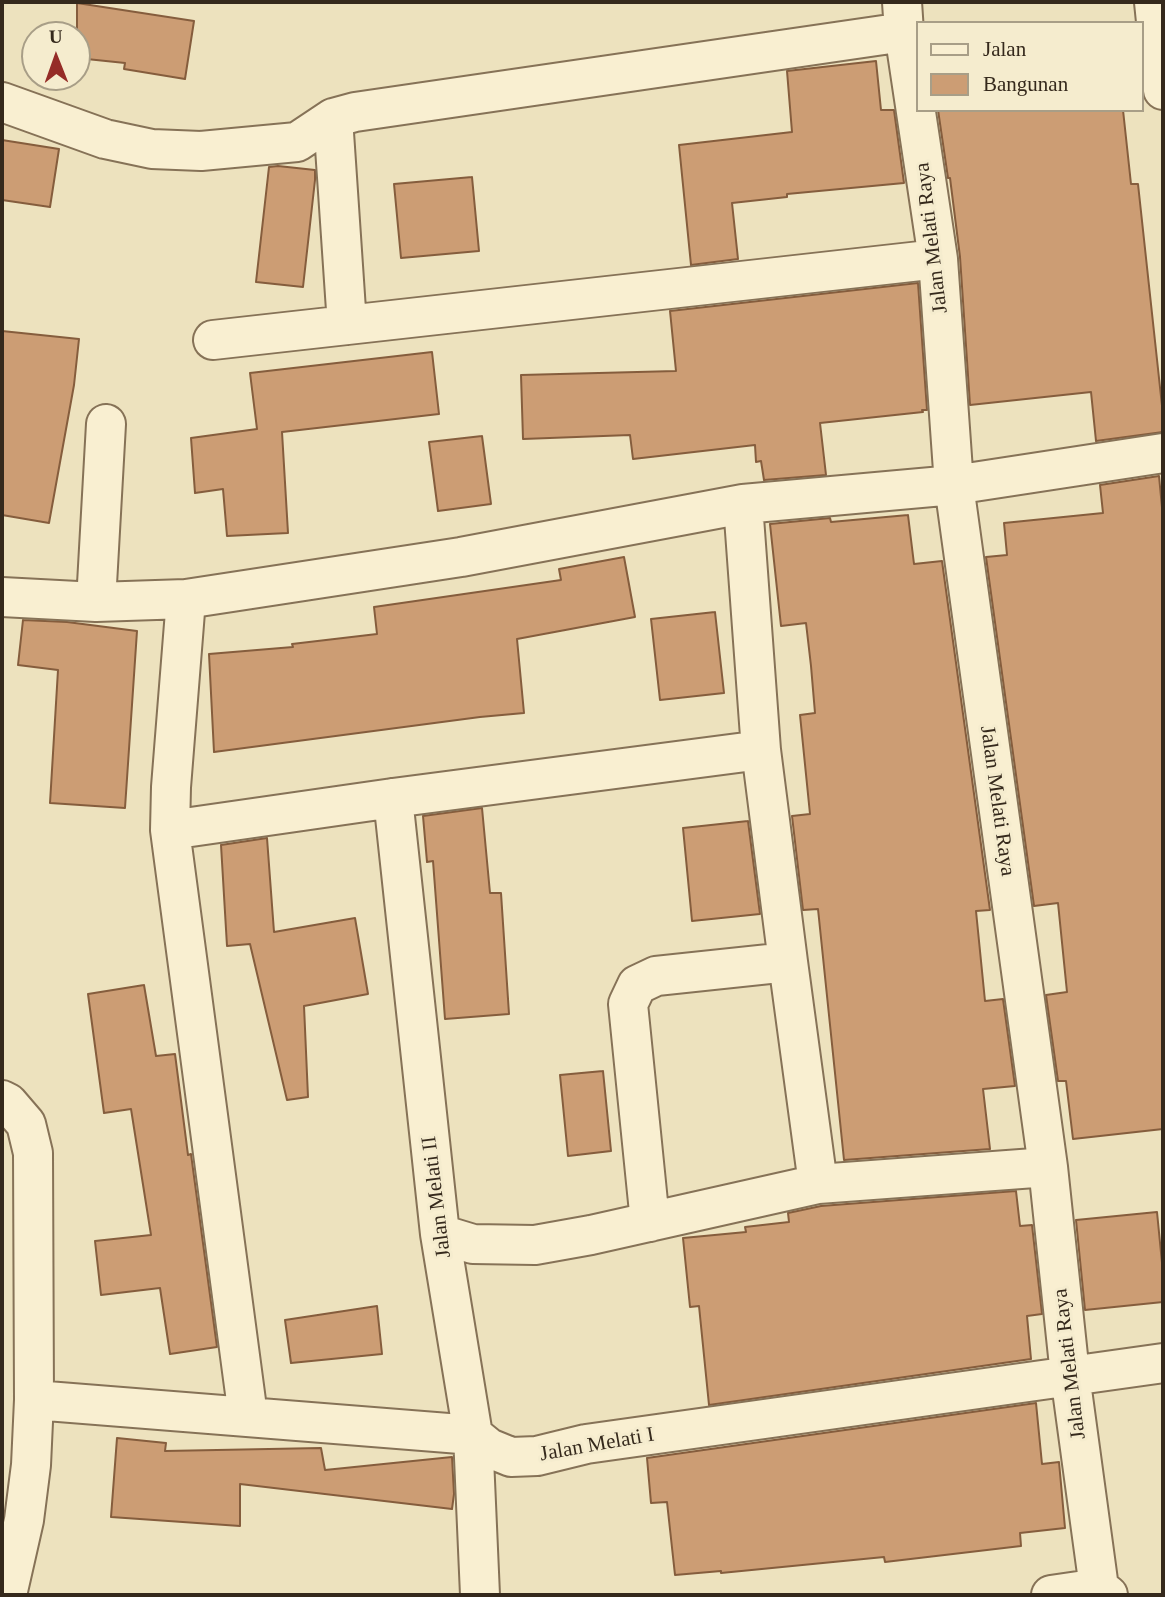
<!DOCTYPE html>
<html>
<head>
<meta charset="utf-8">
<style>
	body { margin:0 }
	#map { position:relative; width:1165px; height:1597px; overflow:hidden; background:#ede2be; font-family:Georgia,serif }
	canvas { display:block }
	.frame { position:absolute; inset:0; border:4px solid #35291c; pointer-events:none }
	.legend { position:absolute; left:916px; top:21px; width:228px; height:91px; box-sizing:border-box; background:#f5ecce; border:2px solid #a89e87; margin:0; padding:9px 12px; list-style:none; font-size:21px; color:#35291c }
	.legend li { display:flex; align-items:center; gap:14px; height:35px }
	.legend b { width:35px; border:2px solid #a89e87 }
	.north { position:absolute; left:21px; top:21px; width:70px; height:70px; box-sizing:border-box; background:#f5ecce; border:2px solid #a89e87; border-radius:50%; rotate:359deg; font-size:19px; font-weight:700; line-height:28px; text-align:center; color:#35291c }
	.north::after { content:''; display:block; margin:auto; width:24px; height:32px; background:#952c27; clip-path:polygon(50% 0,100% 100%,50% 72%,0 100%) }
</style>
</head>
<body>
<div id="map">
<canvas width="1165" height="1597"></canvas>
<div class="frame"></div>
<ul class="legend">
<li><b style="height:9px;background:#f9efd1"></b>Jalan</li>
<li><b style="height:19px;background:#cc9d74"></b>Bangunan</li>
</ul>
<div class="north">U</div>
</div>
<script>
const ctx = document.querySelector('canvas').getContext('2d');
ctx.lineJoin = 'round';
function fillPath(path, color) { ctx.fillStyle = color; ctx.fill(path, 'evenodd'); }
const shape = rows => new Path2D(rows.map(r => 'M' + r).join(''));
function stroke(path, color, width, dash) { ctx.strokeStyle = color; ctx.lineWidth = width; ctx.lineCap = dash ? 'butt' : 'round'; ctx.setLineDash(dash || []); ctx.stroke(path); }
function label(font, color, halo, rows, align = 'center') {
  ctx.font = font + ' Georgia,serif'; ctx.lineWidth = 6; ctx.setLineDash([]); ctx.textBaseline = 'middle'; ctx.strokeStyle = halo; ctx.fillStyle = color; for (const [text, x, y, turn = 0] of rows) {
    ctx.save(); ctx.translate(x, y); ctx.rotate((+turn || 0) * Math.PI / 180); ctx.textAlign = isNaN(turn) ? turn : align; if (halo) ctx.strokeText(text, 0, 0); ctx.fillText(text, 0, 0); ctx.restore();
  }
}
const building = shape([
	[77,3,194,21,185,79,124,69,125,63,77,58,77,3],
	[876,61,881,110,894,110,904,183,787,194,787,197,732,203,738,259,691,265,679,145,792,132,787,71,876,61],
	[938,110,1123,110,1131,184,1138,184,1163,415,1163,432,1096,441,1091,392,970,405,960,257,950,178,948,178,938,110],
	[2,140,59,149,50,207,2,200,2,140],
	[278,166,315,170,315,180,303,287,256,282,269,167,278,166],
	[472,177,479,251,401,258,394,184,472,177],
	[918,283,927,410,922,410,923,412,820,423,826,475,764,480,761,461,756,462,755,445,633,459,630,435,523,439,521,375,676,371,670,311,918,283],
	[2,331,79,339,74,385,49,523,2,515,2,331],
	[432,352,439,414,282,432,288,533,227,536,223,489,195,493,191,438,257,429,250,373,432,352],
	[482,436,491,504,438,511,429,442,482,436],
	[1159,476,1163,518,1163,1129,1073,1139,1066,1081,1058,1081,1046,995,1067,992,1058,903,1034,906,986,557,1007,555,1004,523,1103,513,1100,485,1159,476],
	[908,515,914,564,942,561,990,910,976,911,985,1001,1003,999,1015,1086,983,1089,990,1149,844,1160,818,909,803,910,792,816,810,814,800,715,815,713,811,666,806,623,781,626,770,524,830,518,831,522,908,515],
	[624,557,635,617,517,639,524,713,480,717,214,752,209,654,293,647,292,644,377,634,374,607,561,580,559,569,624,557],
	[715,612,724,693,660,700,651,619,715,612],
	[23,620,67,622,137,631,125,808,50,803,58,670,18,665,23,620],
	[482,808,490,893,501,893,509,1014,445,1019,433,861,427,862,423,816,482,808],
	[748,821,760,914,692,921,683,828,748,821],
	[267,838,274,932,355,918,368,994,304,1006,308,1097,287,1100,250,944,227,946,221,845,267,838],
	[144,985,156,1056,175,1054,188,1155,191,1154,217,1347,170,1354,160,1288,101,1295,95,1241,151,1235,131,1109,104,1113,88,994,144,985],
	[603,1071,611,1151,568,1156,560,1075,603,1071],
	[1016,1191,1020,1226,1032,1225,1042,1314,1027,1316,1031,1359,709,1405,699,1306,690,1307,683,1238,746,1232,745,1227,789,1222,788,1213,821,1206,1016,1191],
	[1157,1212,1163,1273,1163,1302,1085,1310,1076,1220,1157,1212],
	[377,1306,382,1354,291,1363,285,1320,377,1306],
	[1036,1403,1042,1464,1059,1462,1065,1528,1020,1533,1021,1546,885,1562,884,1557,721,1573,721,1571,675,1575,667,1502,651,1503,647,1458,1036,1403],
	[117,1438,166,1443,165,1451,321,1448,325,1470,452,1457,454,1494,452,1509,240,1484,240,1526,111,1517,117,1438]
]);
fillPath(building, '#cc9d74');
stroke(building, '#855d3d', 2);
const minor = shape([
	[902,2,904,32,938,259,954,485,1048,1167,1070,1375,1099,1588,1108,1595],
	[1154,2,1163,90],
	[2,102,105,139,152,149,201,151,297,142,333,118,355,112,904,32],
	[333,118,347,325],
	[213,340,938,259],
	[743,504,761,750,788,962,818,1184],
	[2,597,96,602,186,599,461,557,743,504,954,485,1163,453],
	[186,599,171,787,170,830,248,1416],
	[96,602,106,424],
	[393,798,440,1234,473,1435,480,1595],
	[170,830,393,798,761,750],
	[2,1100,8,1103,26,1124,33,1153,34,1400,31,1465,24,1520,7,1595],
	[650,1222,628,1004,637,985,656,976,788,962],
	[440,1234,473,1244,535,1245,591,1235,818,1184,1048,1167],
	[34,1400,473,1435,489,1448,511,1457,537,1456,586,1444,1163,1363],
	[1051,1595,1099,1588]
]);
stroke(minor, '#867257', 42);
stroke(minor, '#f9efd1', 38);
label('21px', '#35291c', '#f5ecce', [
	["Jalan Melati Raya",932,238,-97],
	["Jalan Melati Raya",997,801,82],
	["Jalan Melati II",437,1197,-97],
	["Jalan Melati Raya",1070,1364,-97],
	["Jalan Melati I",597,1445,-10]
]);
</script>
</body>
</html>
